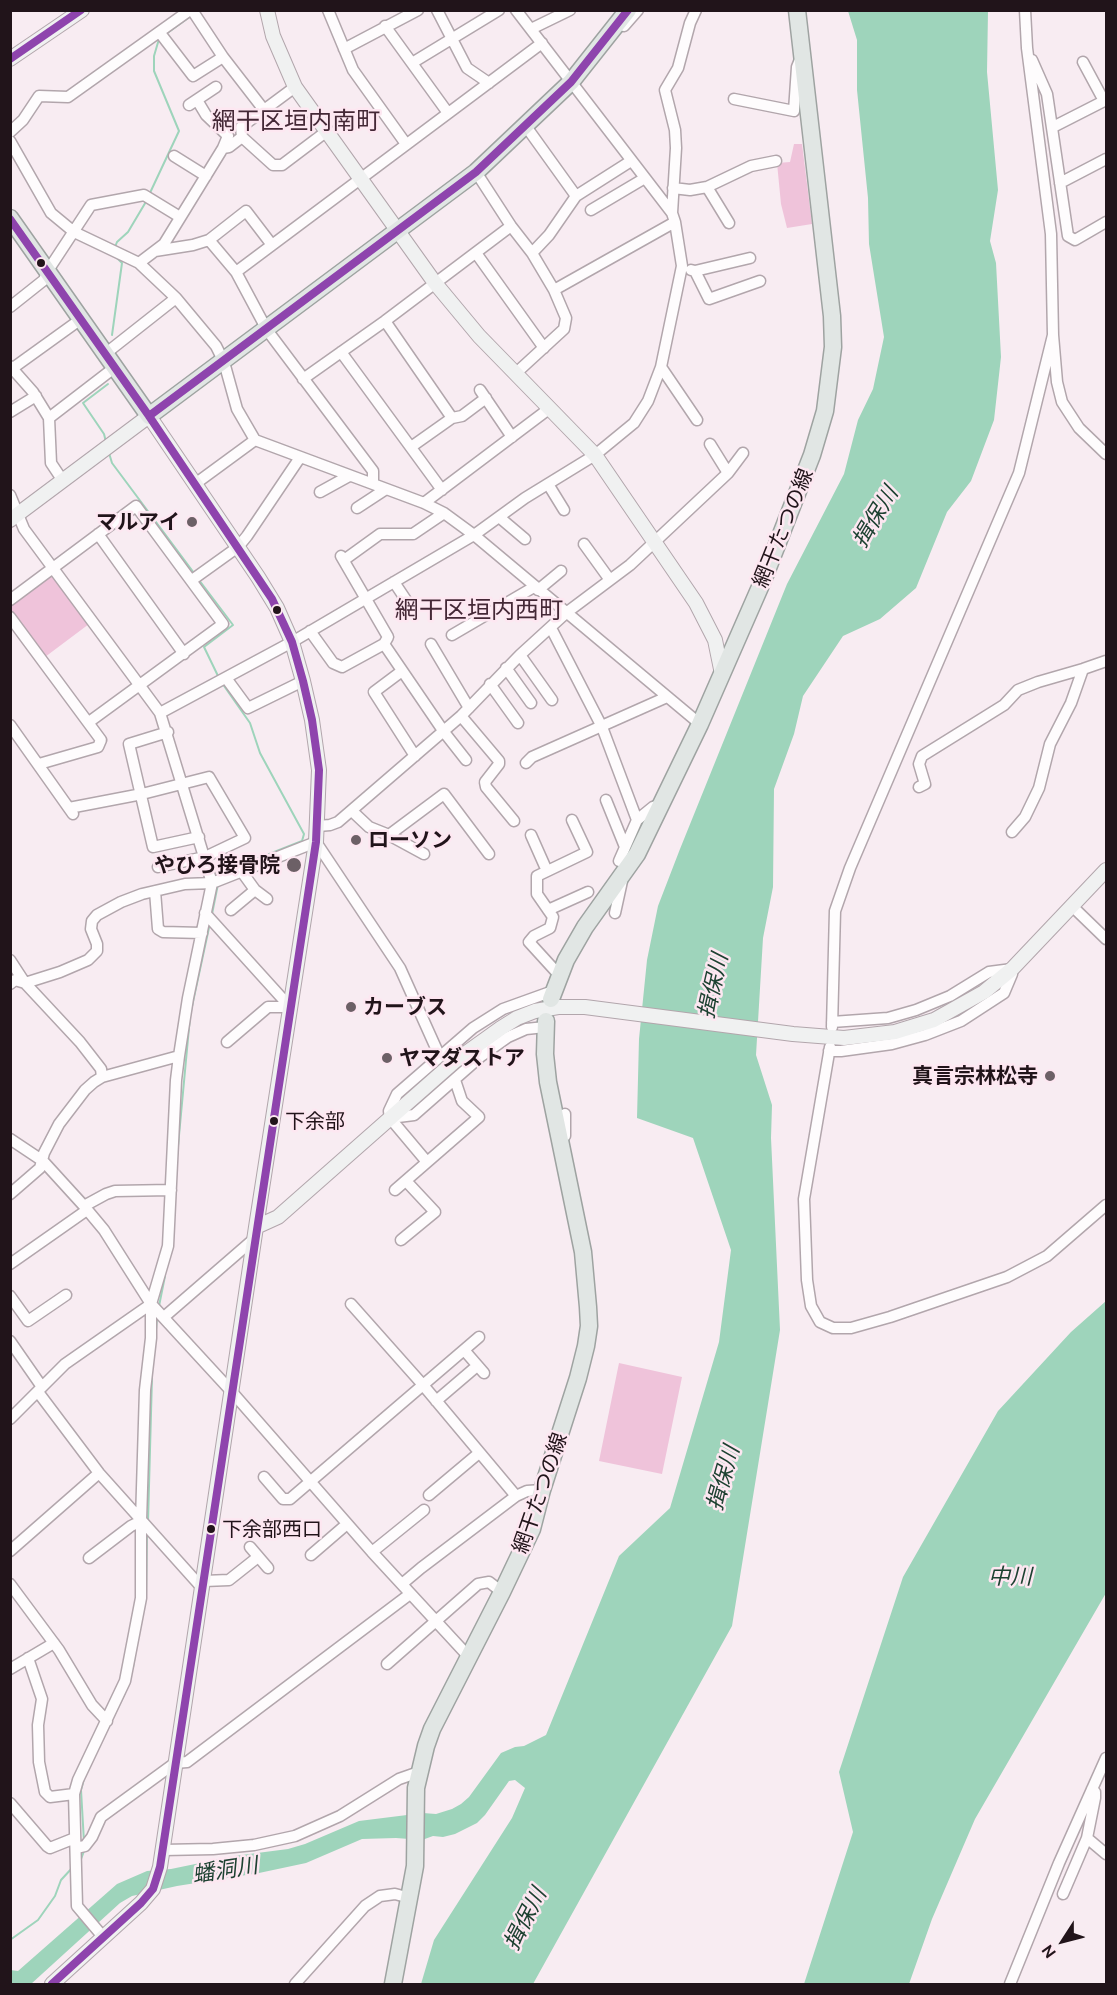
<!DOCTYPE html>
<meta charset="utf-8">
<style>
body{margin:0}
#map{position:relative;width:1117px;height:1995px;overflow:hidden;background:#f8ecf2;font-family:Ubuntu,sans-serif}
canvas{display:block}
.frame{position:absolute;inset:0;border:12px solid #21141a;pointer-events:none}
.north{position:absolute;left:1033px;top:1911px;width:60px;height:60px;-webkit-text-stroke:4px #fde7f1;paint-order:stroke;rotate:234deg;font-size:16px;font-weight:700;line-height:24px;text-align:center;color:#21141a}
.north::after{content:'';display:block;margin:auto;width:21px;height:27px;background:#21141a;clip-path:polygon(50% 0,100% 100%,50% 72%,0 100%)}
</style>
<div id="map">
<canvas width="1117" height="1995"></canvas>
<div class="frame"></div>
<div class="north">N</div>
</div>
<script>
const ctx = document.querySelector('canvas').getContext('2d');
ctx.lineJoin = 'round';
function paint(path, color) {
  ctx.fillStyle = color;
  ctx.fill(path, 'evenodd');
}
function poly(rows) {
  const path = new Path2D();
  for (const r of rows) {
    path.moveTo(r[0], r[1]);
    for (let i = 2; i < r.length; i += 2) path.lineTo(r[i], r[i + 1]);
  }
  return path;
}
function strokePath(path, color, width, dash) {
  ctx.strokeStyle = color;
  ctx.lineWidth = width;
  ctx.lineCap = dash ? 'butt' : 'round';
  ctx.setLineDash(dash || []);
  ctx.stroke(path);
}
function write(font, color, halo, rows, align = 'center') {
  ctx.font = font + ' Ubuntu,"Noto Sans JP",sans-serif';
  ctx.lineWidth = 5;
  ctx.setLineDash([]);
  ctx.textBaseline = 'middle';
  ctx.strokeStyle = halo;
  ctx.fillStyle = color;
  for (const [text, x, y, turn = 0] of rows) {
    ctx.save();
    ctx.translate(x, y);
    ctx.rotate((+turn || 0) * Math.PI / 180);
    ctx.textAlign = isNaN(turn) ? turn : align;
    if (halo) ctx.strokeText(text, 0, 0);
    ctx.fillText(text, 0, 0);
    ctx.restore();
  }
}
paint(poly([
 [794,144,802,144,812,224,787,228,781,204,777,163,790,162],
 [50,576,56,577,89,624,45,657,11,610,12,605],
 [619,1363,682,1377,662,1474,599,1461]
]), '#efc3da');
paint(poly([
 [848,11,988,11,987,72,998,190,990,241,996,263,1001,357,994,420,971,481,947,512,916,588,880,619,843,636,803,696,794,734,774,789,773,887,763,938,756,1055,772,1105,771,1138,780,1330,732,1626,533,1984,421,1984,434,1940,512,1818,525,1788,515,1780,509,1781,485,1815,477,1823,455,1834,443,1837,433,1836,422,1840,396,1838,362,1839,306,1863,259,1873,177,1886,132,1896,120,1903,31,1984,11,1984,10,1970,18,1971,117,1884,147,1871,171,1869,234,1856,288,1849,305,1844,359,1821,423,1813,436,1814,452,1809,461,1804,469,1797,501,1753,515,1747,524,1746,546,1735,619,1556,670,1508,719,1342,731,1250,693,1138,637,1118,639,1039,647,960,658,906,680,849,787,584,844,474,858,420,873,389,884,337,869,244,868,198,857,90,857,40],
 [1106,1301,1106,1593,975,1819,932,1919,909,1984,804,1984,853,1832,839,1772,903,1577,998,1411,1071,1332]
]), '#9ed4bb');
strokePath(poly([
 [166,34,191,16],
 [149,195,179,131,154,71,154,56,159,39],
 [115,247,117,242,128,232,147,200],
 [112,335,122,263,116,257],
 [106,442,104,434,83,403,108,384],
 [109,453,112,463,194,573],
 [199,580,233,625,204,647,219,678],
 [221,876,221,873,302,841,304,834,260,753,250,723,222,683],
 [212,914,218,884],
 [191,1011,210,923],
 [177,1157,190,1017],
 [159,1306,165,1276],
 [156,1330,157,1318],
 [148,1522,152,1377],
 [146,1596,147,1533],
 [133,1667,135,1655],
 [104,1736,125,1693],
 [84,1842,81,1790,84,1779],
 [80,1862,84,1851],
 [10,1940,38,1920,55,1896,61,1880,73,1867]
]), '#9ed4bb', 2);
const street = poly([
 [192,10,223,57,264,110],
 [328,10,353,70,406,144],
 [437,10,467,68,489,83],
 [1025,10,1027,48,1051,234,1053,335,1057,382,1062,402,1079,428,1106,454],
 [385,26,448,113],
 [624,26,638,10],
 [531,29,570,10],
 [160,33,193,76,223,57],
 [344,49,418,10],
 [1032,60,1047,94,1068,236,1075,240,1106,222],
 [1083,62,1104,101],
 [412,63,499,10],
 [295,87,241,127,242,137,273,165,282,165,327,131],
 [734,99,794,111,797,67,799,62],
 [197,100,206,115,228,136,223,148],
 [189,105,216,87],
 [525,125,576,196],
 [1053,127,1106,100],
 [10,132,23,120,39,96,68,97,190,10],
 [10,141,51,213,74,232,139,263,176,298,216,346,224,362,237,409,255,440,424,503,444,513,474,535,700,724],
 [174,156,206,176],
 [476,172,511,226,532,253,554,290,566,318,564,329,515,374],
 [1060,183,1106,159],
 [707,187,729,223],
 [673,188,690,190,707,187,751,166,776,161],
 [591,210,645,178],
 [672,213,676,148,675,130,665,90,678,68,690,23,696,10],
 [155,251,193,245,209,240],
 [476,253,544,348],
 [532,253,549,235,576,196,631,161],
 [139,263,164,244,223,148,229,147,242,137],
 [691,270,695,271,750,258],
 [695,271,709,299,760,281],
 [236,272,209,240,246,211,272,245],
 [554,290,675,222],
 [10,307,44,280,47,272,91,205,144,195,180,217],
 [385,321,452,418],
 [341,352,442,490],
 [105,354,176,298],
 [10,366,33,392,49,418,51,463,63,481],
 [661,367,697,420],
 [13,368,81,319],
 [303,379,385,321,511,226],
 [480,390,512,437],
 [10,412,36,396],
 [49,418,114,368],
 [710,444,728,473],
 [411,447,452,418,462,416,486,398],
 [195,484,255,440],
 [373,484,373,471,267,330,236,272,542,43],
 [548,484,564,510],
 [320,492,349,476],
 [10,495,24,529,160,713,212,883,188,998,179,1056,176,1080,168,1246,151,1304,151,1338,145,1390,141,1521,141,1598,125,1681,78,1780,74,1794,77,1906,104,1938],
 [424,503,550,408],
 [357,508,386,489],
 [499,517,525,539],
 [98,534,184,654],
 [584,544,610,580],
 [341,556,388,637,384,644,444,732,466,760],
 [344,560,380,534,413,534,444,513],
 [192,580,238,547,247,536,299,459],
 [394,582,406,600],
 [538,590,561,571],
 [10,600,136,506,223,624,89,722],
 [10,617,101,740,98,747,39,764],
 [551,628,602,727,637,820],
 [310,631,333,663,342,667,384,644],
 [452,635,534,587],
 [431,644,469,708],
 [520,655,552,700],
 [506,668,531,703],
 [402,671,374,692,415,756],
 [226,678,248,708,303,681],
 [490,684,518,723],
 [160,713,292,642,474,535,525,498,595,455,634,423,648,401,661,367,682,266,675,222,672,213,516,10],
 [461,716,499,761,499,764,485,782,486,787,514,821],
 [10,725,73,814],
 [168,732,129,744,153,847,199,837],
 [526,763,532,757,667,697],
 [919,787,925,784,919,764,922,756,1004,705,1018,690,1038,682,1083,669,1106,661],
 [606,800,625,847],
 [69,808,142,794,209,777,245,838,205,857,158,867],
 [352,811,369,827,389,835,424,854],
 [318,826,330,825,338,822,461,716,520,655,566,613,630,565,728,473,743,453],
 [1012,832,1025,817,1039,788,1050,744,1071,703,1083,669],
 [389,835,444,794,489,854],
 [531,835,547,871],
 [619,861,637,820,653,807,662,804],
 [242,872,255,890,267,899],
 [155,891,158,929,163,932,202,933],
 [1073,907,1106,939],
 [231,910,255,890],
 [548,910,588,892],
 [205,913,290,1007],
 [615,913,622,881],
 [10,960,25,983,80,1042,101,1069,102,1077],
 [560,976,529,942,534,936,550,928,553,917,537,894,537,876,587,852,572,820],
 [10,984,15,980,25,983,60,972,88,960,97,951,97,944,91,929,92,921,97,915,121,902,142,894,185,884,212,883,316,842,400,968,440,1057],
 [832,1027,835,911,850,868,1019,473,1053,335],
 [227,1042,268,1007,290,1007],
 [830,1047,804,1199,807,1280,811,1306,820,1322,833,1328,851,1328,890,1317,1007,1277,1047,1256,1106,1205],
 [829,1051,841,1051,892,1044,925,1035,961,1021,1004,993,1012,974,1012,969,989,972,950,996,916,1010,888,1018,832,1022],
 [565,1114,565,1136],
 [390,1118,414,1115,480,1057,508,1037,526,1029,545,1027],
 [10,1139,43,1161,84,1206,104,1230,151,1304,232,1392,372,1552,469,1657],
 [427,1162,390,1118,389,1111,397,1094,473,1028,503,1009,553,991],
 [395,1190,479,1117,462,1101,455,1080],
 [10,1194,40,1168,44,1153,59,1124,85,1090,94,1082,102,1077,179,1056],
 [84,1206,106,1194,115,1191,171,1190],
 [401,1240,435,1212,406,1181],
 [10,1264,87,1210],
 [10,1296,28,1321,66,1295],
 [351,1304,423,1385,516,1496],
 [164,1317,254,1239],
 [10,1341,42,1387],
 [464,1350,484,1373],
 [38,1392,99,1473,203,1589],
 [436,1401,477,1366],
 [10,1419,65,1364,151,1304],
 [264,1477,283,1499,290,1499,479,1337],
 [429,1495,479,1453],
 [250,1547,268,1568],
 [10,1551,99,1473],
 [372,1552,424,1510],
 [311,1555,347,1524],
 [89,1558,131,1526,141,1521],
 [204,1581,229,1580,258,1557],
 [10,1584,59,1650,92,1705,107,1721],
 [402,1584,421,1568,516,1496,527,1491,542,1490],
 [28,1658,42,1699,38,1725,39,1762,45,1792,50,1797,74,1794],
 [387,1664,478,1584,489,1582,502,1592],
 [10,1669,54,1643],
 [10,1803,47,1846,50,1848,75,1838],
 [1087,1838,1106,1854],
 [76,1848,85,1846,92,1837,101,1817,175,1763,187,1762,410,1594],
 [163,1850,213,1849,254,1845,295,1836,340,1816,399,1779,419,1772],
 [1063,1894,1087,1838,1095,1798,1095,1792,1092,1789],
 [295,1984,365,1906,380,1896,395,1894,410,1898],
 [1010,1984,1059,1863,1106,1758]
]);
const secondary = poly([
 [267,10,273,36,295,87,435,283,479,336,595,455,696,603,715,640,722,674],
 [10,59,82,10],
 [10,520,149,416,258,577,277,608,292,642,303,681,312,720,319,770,316,842,256,1227,160,1867,153,1889,141,1903,52,1984],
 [256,1227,278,1217,455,1061,501,1028,517,1018,535,1011,558,1007,585,1007,793,1034,844,1038,895,1032,934,1020,984,992,1012,969,1106,870]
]);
const primary = poly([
 [10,218,149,416,476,172,571,82,628,10],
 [551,999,566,960,585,927,637,854,700,724,764,578,812,455,825,411,833,347,832,316,797,10],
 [393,1984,415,1866,416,1788,426,1746,432,1729,502,1592,532,1529,542,1490,578,1378,586,1346,589,1326,588,1307,583,1252,548,1082,545,1054,546,1021]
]);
strokePath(street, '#b2a6ac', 13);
strokePath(secondary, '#b2a6ac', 16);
strokePath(primary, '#9ea3a1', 19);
strokePath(street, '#fefcfd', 10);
strokePath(secondary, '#f0f1f1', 14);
strokePath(primary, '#e1e6e4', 16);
strokePath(poly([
 [10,59,81,10],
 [10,219,149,416,272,599,292,642,303,681,312,720,319,770,316,842,160,1867,153,1889,141,1903,52,1984],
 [149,416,476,172,571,82,628,10]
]), '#8e44ad', 8);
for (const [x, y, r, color] of [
 [41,263,5,"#21141a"],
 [192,522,6,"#6c6066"],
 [277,610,5,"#21141a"],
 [356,840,6,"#6c6066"],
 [294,865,8,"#6c6066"],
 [351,1007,6,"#6c6066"],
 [387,1058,6,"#6c6066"],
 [1050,1076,6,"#6c6066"],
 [274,1121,5,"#21141a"],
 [211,1529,5,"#21141a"]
]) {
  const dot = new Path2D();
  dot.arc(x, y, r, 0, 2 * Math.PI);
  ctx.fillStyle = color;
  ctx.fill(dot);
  strokePath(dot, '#fde7f1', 2);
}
write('20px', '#21141a', '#fde7f1', [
 ["下余部",285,1121],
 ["下余部西口",222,1529]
], 'left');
write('bold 21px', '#21141a', '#fde7f1', [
 ["マルアイ",180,522],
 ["ローソン",368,840,"left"],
 ["やひろ接骨院",280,865],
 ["カーブス",363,1007,"left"],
 ["ヤマダストア",399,1058,"left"],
 ["真言宗林松寺",1038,1076]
], 'right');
write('21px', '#21141a', '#fde7f1', [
 ["網干たつの線",783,528,-68],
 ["網干たつの線",540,1493,-71]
]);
write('italic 22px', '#1d4131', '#fde7f1', [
 ["揖保川",875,517,-59],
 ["揖保川",713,986,-77],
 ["揖保川",723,1478,-74],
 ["中川",1010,1577],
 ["蟠洞川",225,1870,-9],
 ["揖保川",525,1919,-63]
]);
write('24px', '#442836', '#fde7f1', [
 ["網干区垣内南町",296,121],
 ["網干区垣内西町",479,610]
]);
</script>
